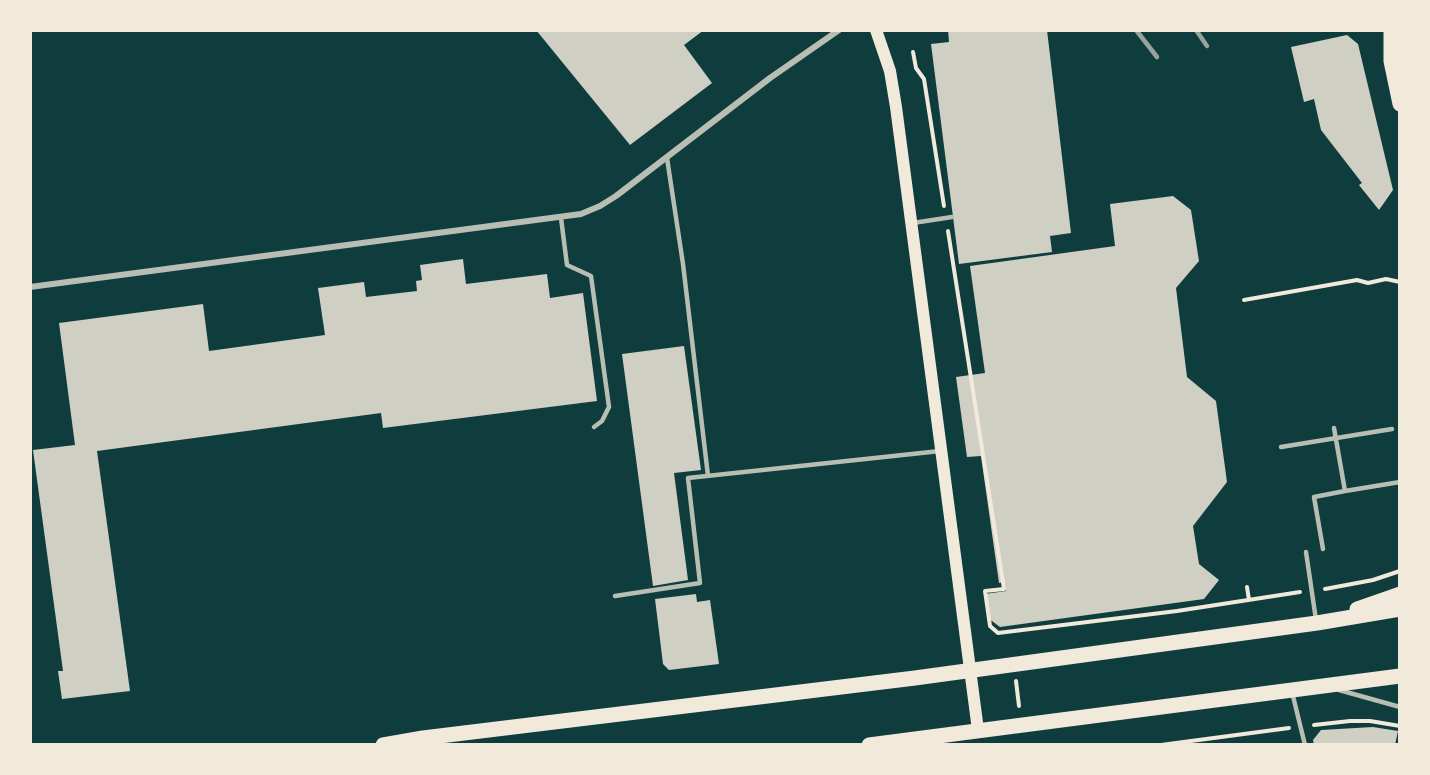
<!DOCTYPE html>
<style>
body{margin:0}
#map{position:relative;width:1430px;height:775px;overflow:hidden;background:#0f3d3e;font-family:Georgia,serif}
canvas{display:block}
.frame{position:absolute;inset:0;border:32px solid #f1e9da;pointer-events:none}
</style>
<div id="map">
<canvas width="1430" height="775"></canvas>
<div class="frame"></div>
</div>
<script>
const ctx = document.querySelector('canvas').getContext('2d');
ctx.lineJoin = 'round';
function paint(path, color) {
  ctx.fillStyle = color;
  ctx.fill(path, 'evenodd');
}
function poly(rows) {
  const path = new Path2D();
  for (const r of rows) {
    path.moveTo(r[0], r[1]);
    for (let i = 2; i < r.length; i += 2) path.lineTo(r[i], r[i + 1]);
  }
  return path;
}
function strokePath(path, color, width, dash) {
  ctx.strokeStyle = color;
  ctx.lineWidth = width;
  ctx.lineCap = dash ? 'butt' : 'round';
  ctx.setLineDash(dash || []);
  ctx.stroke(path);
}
paint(poly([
 [536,30,704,30,684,45,712,83,630,145],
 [948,30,1047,30,1071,233,1050,236,1052,252,959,264,931,44,949,42],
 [1347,35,1358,44,1393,190,1379,210,1359,185,1362,183,1321,130,1314,99,1304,102,1291,47],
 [1173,196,1191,210,1199,261,1176,288,1187,377,1216,401,1227,482,1193,526,1199,564,1219,580,1204,599,1000,627,988,618,985,594,1006,591,1004,582,999,583,981,456,967,457,956,377,985,373,970,266,1115,246,1110,204],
 [463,259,466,284,547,274,550,298,583,293,597,401,383,428,381,413,97,451,130,691,62,699,58,671,63,671,33,450,75,445,59,323,203,304,209,351,325,335,318,288,364,282,366,297,417,291,416,281,422,280,420,265],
 [684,346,701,470,674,473,688,580,653,586,622,354],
 [696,594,697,602,710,600,719,664,669,670,663,664,655,599],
 [1373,727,1398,731,1395,745,1314,745,1313,740,1321,730]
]), '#cfcfc3');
strokePath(poly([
 [913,52,916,68,924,79,944,206],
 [948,231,1004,589,985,591,990,626,998,633,1006,632,1177,611,1300,592],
 [1244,300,1357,280,1368,283,1386,279,1400,282],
 [1247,587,1249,600],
 [1325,589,1373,580,1400,571],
 [1016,681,1019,706],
 [1314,725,1350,721,1370,721,1400,726],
 [1161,745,1289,728]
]), '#f1e9da', 4);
strokePath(poly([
 [667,158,683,264,708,476],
 [561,218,567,265,591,276,609,407,602,421,594,427],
 [913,223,952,217],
 [1334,428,1345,491,1400,482],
 [1281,447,1392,429],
 [1323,549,1314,497,1345,491],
 [1306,552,1316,620],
 [615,596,700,583,688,478,940,451],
 [1339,690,1400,707],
 [1292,692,1305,745]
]), '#b8beb3', 4.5);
strokePath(poly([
 [30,287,581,214,600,206,616,196,770,78,839,30]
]), '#b8beb3', 6);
strokePath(poly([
 [876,30,890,71,896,107,978,730]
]), '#f1e9da', 12);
strokePath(poly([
 [1391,30,1391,61,1400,104],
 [1357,609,1400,594],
 [383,745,423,738,915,678,1317,623,1400,609],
 [869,745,1400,676]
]), '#f1e9da', 15);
strokePath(poly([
 [1136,30,1157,57],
 [1196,30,1207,46]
]), '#97a49c', 4.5);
</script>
